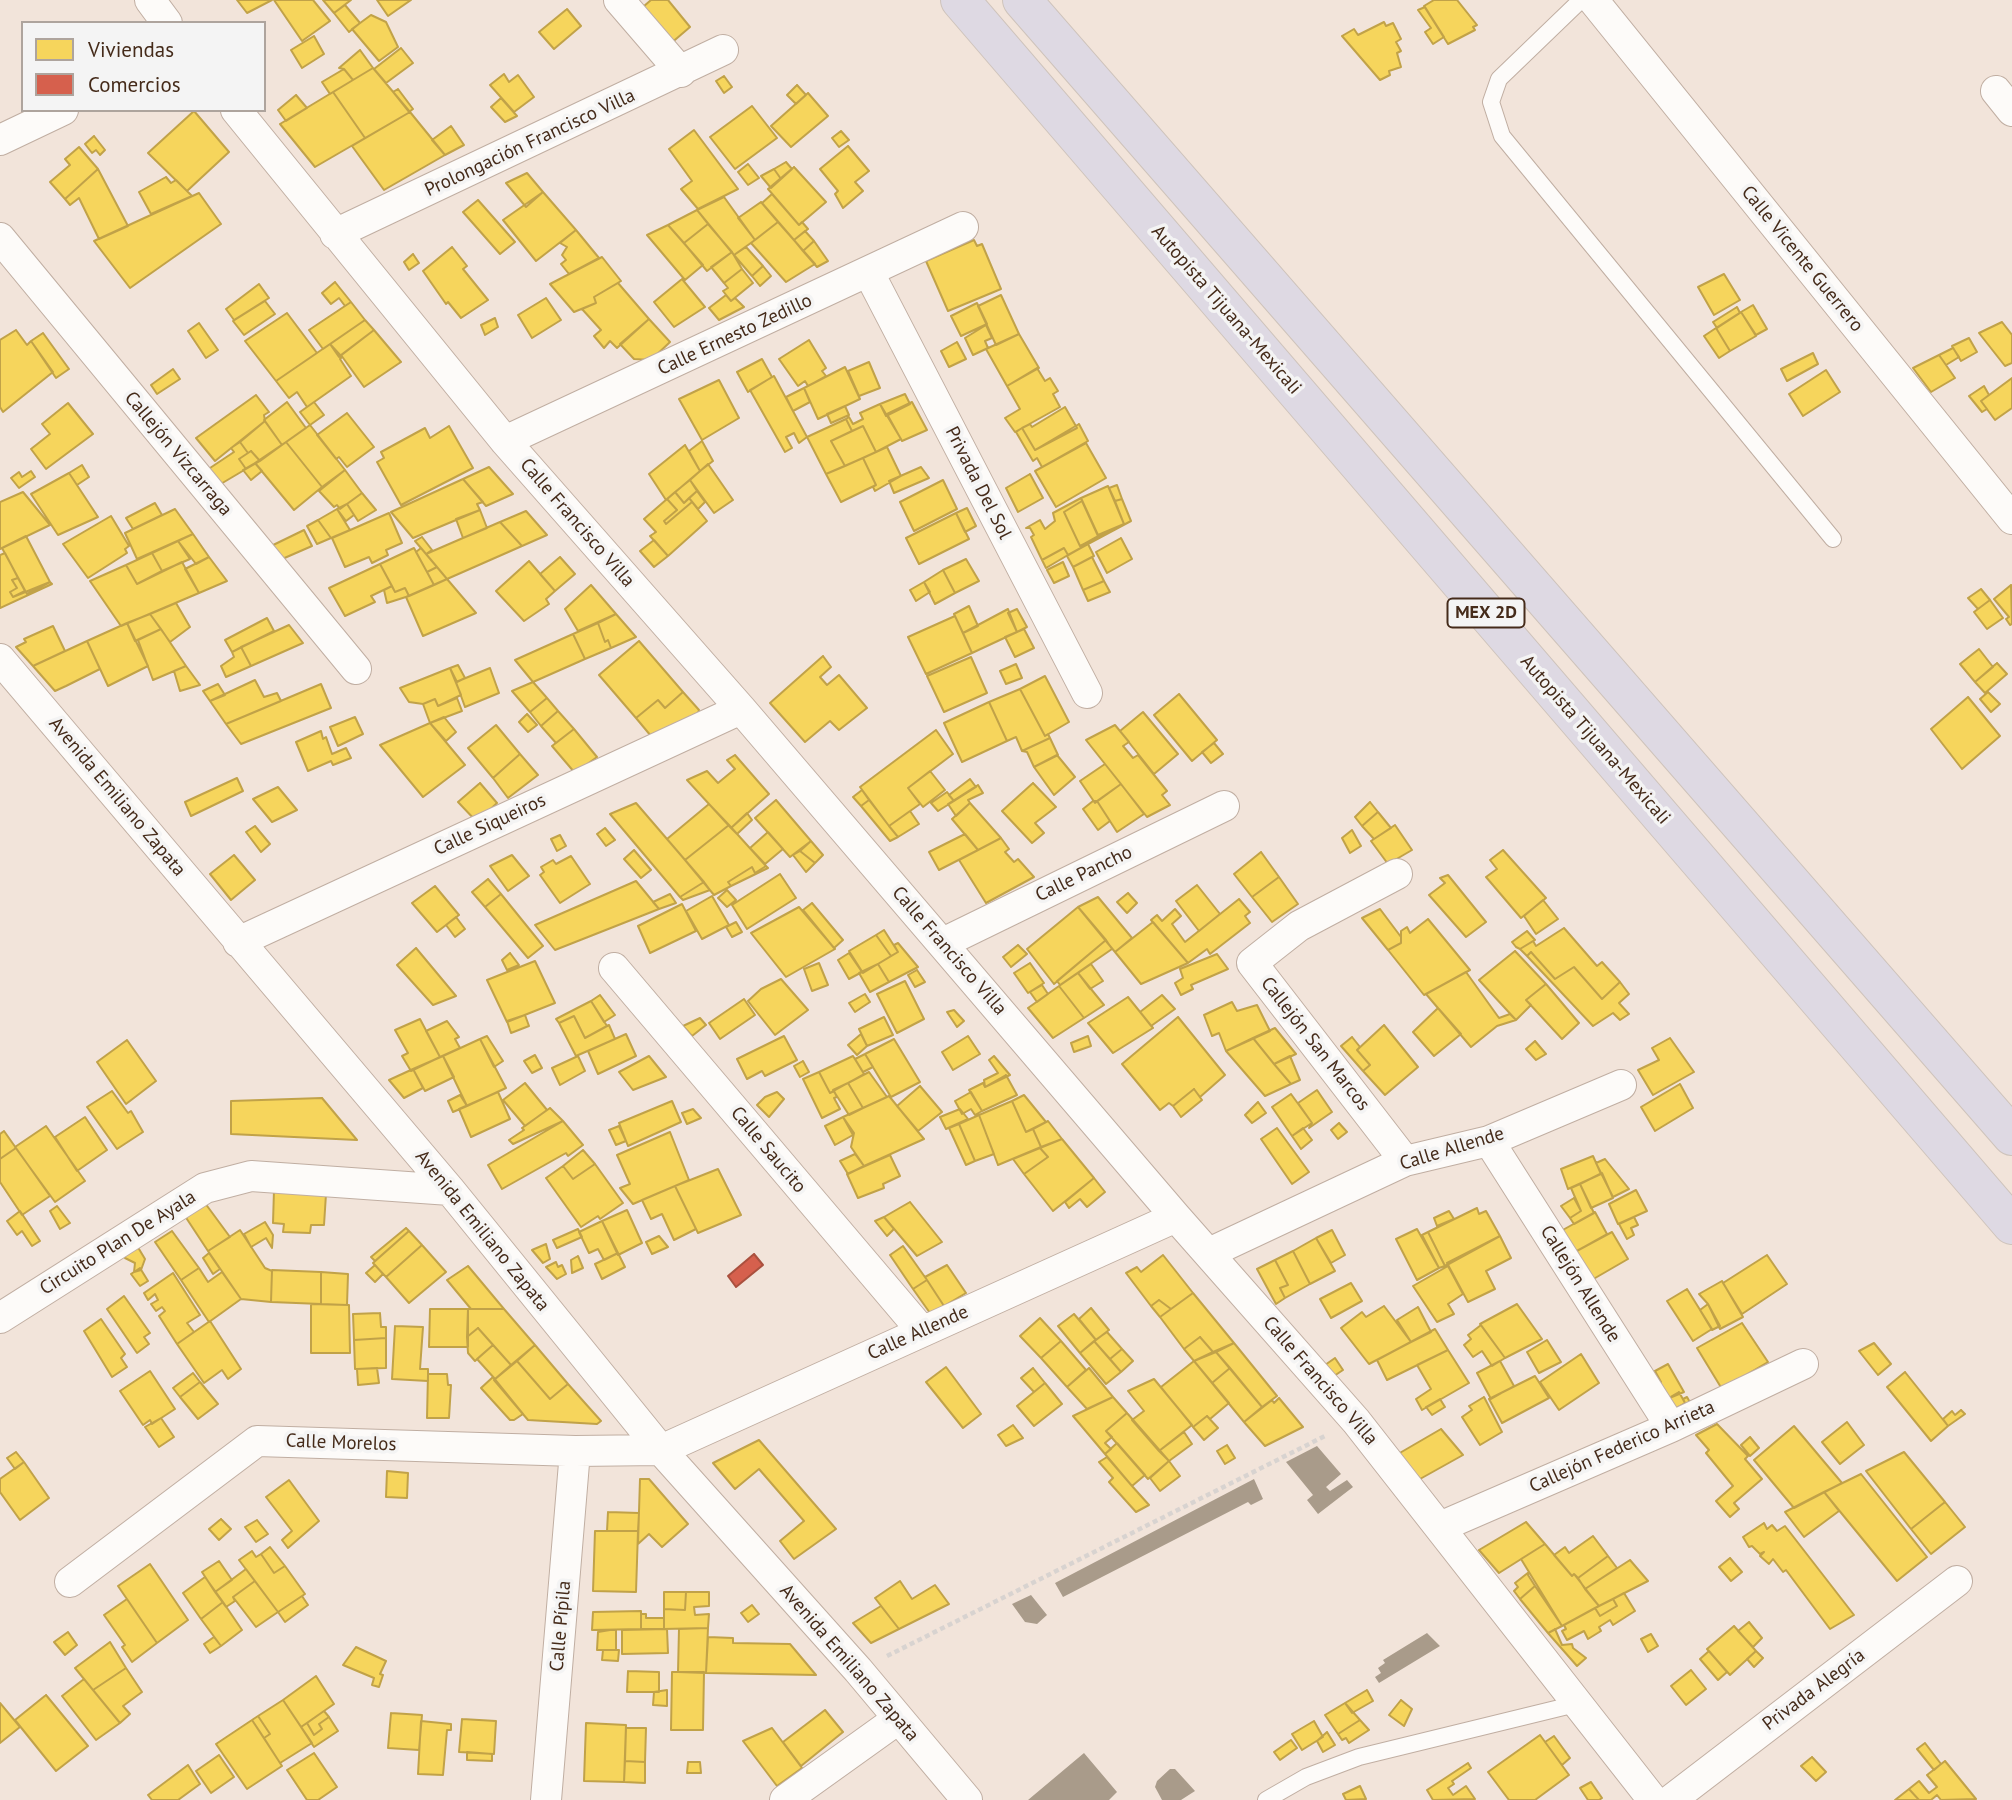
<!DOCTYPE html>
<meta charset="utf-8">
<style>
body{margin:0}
#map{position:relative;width:2012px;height:1800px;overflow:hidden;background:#f2e4da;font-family:"PT Sans",sans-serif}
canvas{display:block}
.legend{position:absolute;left:21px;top:21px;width:245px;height:91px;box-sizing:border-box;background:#f4f4f4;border:2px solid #aea49d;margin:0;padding:9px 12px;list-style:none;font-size:21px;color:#452b1a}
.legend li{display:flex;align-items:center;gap:14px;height:35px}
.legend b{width:35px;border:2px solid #aea49d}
</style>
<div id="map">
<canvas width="2012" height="1800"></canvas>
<ul class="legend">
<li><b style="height:19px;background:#f6d55c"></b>Viviendas</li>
<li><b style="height:19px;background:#d6604d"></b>Comercios</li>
</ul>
</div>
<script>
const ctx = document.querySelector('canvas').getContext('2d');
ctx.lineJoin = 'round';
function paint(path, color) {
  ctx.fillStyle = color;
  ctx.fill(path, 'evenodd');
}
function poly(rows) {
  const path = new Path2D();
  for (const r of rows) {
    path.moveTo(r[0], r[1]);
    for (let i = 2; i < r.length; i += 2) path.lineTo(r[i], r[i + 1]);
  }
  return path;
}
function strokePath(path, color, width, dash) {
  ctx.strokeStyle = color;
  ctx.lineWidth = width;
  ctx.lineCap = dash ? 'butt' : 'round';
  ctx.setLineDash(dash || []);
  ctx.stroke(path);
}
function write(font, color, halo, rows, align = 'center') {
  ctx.font = font + ' "PT Sans",sans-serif';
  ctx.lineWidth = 7;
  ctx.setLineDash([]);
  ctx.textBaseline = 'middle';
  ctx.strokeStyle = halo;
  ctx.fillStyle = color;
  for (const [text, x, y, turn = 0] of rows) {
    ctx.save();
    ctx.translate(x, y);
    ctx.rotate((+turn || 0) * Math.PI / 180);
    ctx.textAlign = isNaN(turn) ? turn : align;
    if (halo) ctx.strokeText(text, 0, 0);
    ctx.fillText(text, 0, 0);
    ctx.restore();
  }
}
const homes = poly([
 [237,0,272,0,247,13,237,0],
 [274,0,313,0,330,21,302,41,274,0],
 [323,0,351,0,334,13,323,0],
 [377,0,411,0,388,16,377,0],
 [651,0,668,0,690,27,669,45,636,13,651,0],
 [1434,0,1457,0,1477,25,1473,27,1475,30,1448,44,1424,6,1434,0],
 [345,5,360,23,349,32,334,13,345,5],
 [1425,7,1444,37,1433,44,1425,32,1431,28,1418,10,1425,7],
 [567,9,581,26,554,49,539,32,567,9],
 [371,15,386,22,398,47,379,61,352,29,371,15],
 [1384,22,1386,26,1393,23,1401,39,1396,42,1401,51,1397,53,1401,67,1389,71,1390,75,1380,80,1342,36,1354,29,1358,35,1384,22],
 [314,36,324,54,302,68,291,50,314,36],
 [401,48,413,63,386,83,374,69,401,48],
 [360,50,373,68,353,80,344,69,339,68,360,50],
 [373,68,410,112,365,138,333,92,373,68],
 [344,69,353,80,330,94,322,82,344,69],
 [504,74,509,82,518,75,534,97,514,112,490,85,504,74],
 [724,76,732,87,724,93,716,81,724,76],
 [797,85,806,95,796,104,787,95,797,85],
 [398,89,413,109,409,112,393,92,398,89],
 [333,92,365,138,315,167,280,124,333,92],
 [808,93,828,116,791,147,771,126,808,93],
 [296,95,307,108,286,121,278,110,296,95],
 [501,98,517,116,505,122,491,107,501,98],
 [752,106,777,138,735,169,710,137,752,106],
 [194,111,229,152,187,191,148,153,194,111],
 [410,112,445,155,384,190,352,146,410,112],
 [451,126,464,145,445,155,432,140,451,126],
 [694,130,738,189,698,209,681,189,692,181,669,149,694,130],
 [841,131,849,140,839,147,832,138,841,131],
 [94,136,105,150,100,155,96,150,92,153,85,144,94,136],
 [848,146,869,171,855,182,863,191,843,208,835,194,838,191,820,169,848,146],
 [79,147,98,169,65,199,50,182,70,165,65,159,79,147],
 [786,162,792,169,781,179,774,169,786,162],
 [748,164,759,178,748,185,738,172,748,164],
 [794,167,826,202,799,225,768,189,794,167],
 [98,169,128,226,99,239,79,198,70,205,65,199,98,169],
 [774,169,781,179,771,188,761,176,774,169],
 [527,173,543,192,526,207,506,183,527,173],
 [166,177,171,183,176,180,192,196,151,214,139,192,166,177],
 [543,192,576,230,536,261,503,220,543,192],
 [199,193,221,224,130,288,94,241,199,193],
 [772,194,799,225,802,222,808,229,794,240,762,203,772,194],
 [724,197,755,240,734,255,697,210,724,197],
 [478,200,515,242,500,254,463,212,478,200],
 [761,202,778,222,755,240,738,218,761,202],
 [697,210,708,224,684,243,668,225,697,210],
 [778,222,815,264,786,282,751,243,778,222],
 [708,224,732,252,707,271,684,243,708,224],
 [668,225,703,265,685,280,647,235,668,225],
 [576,230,599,258,569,274,561,264,566,260,562,255,567,247,560,243,576,230],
 [805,231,814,241,803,251,794,240,805,231],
 [974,240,977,246,982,244,1001,289,948,311,926,261,974,240],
 [814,241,828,261,817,267,803,251,814,241],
 [452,247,467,266,463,269,488,300,461,318,448,302,446,304,423,271,452,247],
 [746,247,763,266,752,276,734,255,746,247],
 [732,252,742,269,724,283,711,267,732,252],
 [413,254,419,263,409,270,404,262,413,254],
 [602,257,621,281,594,297,596,303,574,312,550,284,602,257],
 [763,266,771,276,760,286,752,276,763,266],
 [742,269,753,283,731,301,723,291,728,288,724,283,742,269],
 [1724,274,1740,300,1714,315,1698,287,1724,274],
 [682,279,705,307,674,327,654,302,682,279],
 [335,282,351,302,345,306,339,298,331,304,322,293,335,282],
 [618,283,649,319,617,348,610,341,604,348,594,336,601,330,582,309,596,303,594,297,618,283],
 [259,284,269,298,234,320,226,309,259,284],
 [726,295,731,301,735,298,744,307,719,320,709,308,726,295],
 [1001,295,1019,334,996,345,978,306,1001,295],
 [546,298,561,320,532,338,518,315,546,298],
 [265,301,275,314,244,335,233,321,265,301],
 [351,302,365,320,323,349,309,330,351,302],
 [977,303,987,324,961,336,951,316,977,303],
 [1753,305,1767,329,1756,335,1741,312,1753,305],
 [1737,307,1740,313,1717,328,1713,322,1737,307],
 [1741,312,1756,336,1730,351,1716,328,1741,312],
 [287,313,317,353,276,381,245,341,287,313],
 [495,318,498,327,485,335,481,325,495,318],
 [649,319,670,342,651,360,634,359,620,344,649,319],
 [365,320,374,330,339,357,330,344,365,320],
 [2002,322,2012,335,2012,363,2005,366,1979,333,2002,322],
 [199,323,218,350,206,358,188,331,199,323],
 [986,325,992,338,985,341,988,348,973,355,965,338,986,325],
 [1716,328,1730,351,1719,358,1704,336,1716,328],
 [16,330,27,345,31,341,53,372,3,412,0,407,0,340,16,330],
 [374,330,401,362,364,387,341,355,374,330],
 [43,333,69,369,56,378,31,341,43,333],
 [1019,334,1039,368,1007,386,986,349,1019,334],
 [1969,338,1977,352,1961,361,1952,346,1969,338],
 [809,340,826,368,822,371,826,376,808,386,805,381,798,386,779,359,809,340],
 [957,342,966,359,949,367,941,351,957,342],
 [330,344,342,357,340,359,351,376,307,407,297,392,289,398,276,381,330,344],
 [1953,348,1959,357,1946,365,1939,355,1953,348],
 [1813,353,1818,364,1787,381,1781,369,1813,353],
 [1939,355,1955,378,1931,392,1913,368,1939,355],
 [762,359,772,377,748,392,737,372,762,359],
 [869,362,880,388,859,396,848,371,869,362],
 [845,367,860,399,818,419,804,388,845,367],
 [1037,368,1045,381,1050,378,1058,391,1053,394,1060,407,1015,432,1005,418,1020,409,1007,386,1037,368],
 [173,369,180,379,157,394,151,385,173,369],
 [1826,370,1840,392,1803,416,1789,394,1826,370],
 [774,376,807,437,799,443,794,433,786,437,792,448,785,452,750,390,774,376],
 [2012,378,2012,408,1995,420,1981,401,2012,378],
 [719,380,739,418,702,440,679,399,719,380],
 [1984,386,1989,395,1981,401,1987,409,1982,412,1969,396,1984,386],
 [804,388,810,402,793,411,786,397,804,388],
 [905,394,910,404,886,416,880,404,905,394],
 [256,395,269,412,264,415,265,421,215,461,196,438,256,395],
 [287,402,306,428,282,445,264,420,287,402],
 [314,402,324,415,310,425,300,412,314,402],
 [912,402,927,430,902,441,887,414,912,402],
 [68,403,93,434,46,469,31,449,50,434,42,424,68,403],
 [880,404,901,439,876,452,863,426,852,431,846,419,849,417,853,424,863,419,860,413,880,404],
 [845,406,849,415,831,423,827,414,845,406],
 [1065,407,1077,428,1035,450,1022,428,1030,424,1032,427,1065,407],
 [347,413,374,447,347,467,339,457,336,459,317,435,347,413],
 [846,419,852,431,831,441,845,466,826,474,807,437,846,419],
 [265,421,282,445,260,461,251,451,248,453,240,442,265,421],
 [1079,424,1088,441,1042,467,1037,458,1033,461,1016,432,1022,428,1035,450,1079,424],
 [310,425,345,470,322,487,286,442,310,425],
 [449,426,473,468,401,505,377,462,384,458,381,452,425,428,430,438,449,426],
 [863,426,876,452,845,466,831,441,863,426],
 [702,441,713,461,700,471,689,451,702,441],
 [240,442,248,453,239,459,246,469,219,485,207,470,234,452,231,448,240,442],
 [286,442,322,487,294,510,255,463,286,442],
 [1086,443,1106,478,1056,507,1035,471,1086,443],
 [685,445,700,471,666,500,649,474,685,445],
 [887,447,901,476,875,491,873,487,876,485,863,458,887,447],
 [251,451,260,461,246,469,239,459,251,451],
 [863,458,876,485,841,502,826,474,863,458],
 [255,463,262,471,251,480,243,470,255,463],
 [708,464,733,500,714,513,690,480,708,464],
 [82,465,89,477,77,485,69,473,82,465],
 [489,467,513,494,486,506,463,479,489,467],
 [921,467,929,478,894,493,889,481,921,467],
 [345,470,362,493,340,509,337,505,334,507,319,491,345,470],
 [31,471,35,477,19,488,11,478,19,472,22,477,31,471],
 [69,473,98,517,58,535,31,494,69,473],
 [1030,474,1043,498,1018,512,1006,488,1030,474],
 [463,479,483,502,477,504,480,510,413,538,391,512,463,479],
 [690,480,697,491,684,503,675,492,690,480],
 [943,480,957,509,914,531,900,502,943,480],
 [1117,485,1122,499,1115,501,1109,488,1117,485],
 [1108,486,1124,524,1098,535,1081,498,1108,486],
 [697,491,705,502,698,509,689,498,697,491],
 [23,492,50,525,0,549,0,502,23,492],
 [675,492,684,503,689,498,692,502,666,524,664,521,677,510,667,499,675,492],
 [362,493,376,510,358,521,347,504,362,493],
 [1081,498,1082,501,1064,512,1080,546,1124,524,1115,501,1122,499,1131,521,1088,544,1068,555,1064,548,1042,560,1031,537,1034,535,1030,528,1026,528,1040,520,1045,529,1055,521,1053,513,1081,498],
 [667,499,677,510,664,521,666,524,692,502,707,521,668,556,650,536,656,532,644,519,667,499],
 [1082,501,1098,536,1080,546,1064,512,1082,501],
 [155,503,162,515,133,529,126,518,155,503],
 [347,504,354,515,346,521,337,509,347,504],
 [967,508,976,526,965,532,956,513,967,508],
 [175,509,193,534,137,559,125,533,175,509],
 [337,509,350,530,331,538,318,520,337,509],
 [480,510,487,528,463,538,456,519,480,510],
 [526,511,547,535,522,546,500,522,526,511],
 [389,513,402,543,386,550,388,555,372,563,369,557,345,567,332,538,389,513],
 [956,513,969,539,919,564,906,538,956,513],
 [111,516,129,546,125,549,127,553,88,578,63,544,111,516],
 [318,520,331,538,317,544,307,526,318,520],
 [500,522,522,546,447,579,426,554,500,522],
 [304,530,312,546,273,563,267,548,304,530],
 [193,534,209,557,196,564,178,541,193,534],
 [26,536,50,582,27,594,2,548,26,536],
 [422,537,432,550,426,554,415,541,422,537],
 [1121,538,1132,559,1107,573,1096,552,1121,538],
 [654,540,668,556,654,567,640,551,654,540],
 [178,541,190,559,162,571,152,553,178,541],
 [1088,544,1094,556,1073,567,1067,556,1088,544],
 [414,548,434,585,409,596,405,588,395,592,380,564,414,548],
 [421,548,437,567,427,572,416,552,421,548],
 [1064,548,1068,555,1046,568,1042,560,1064,548],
 [5,553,18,578,12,580,17,588,10,592,13,597,50,582,52,584,0,608,0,555,5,553],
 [152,553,162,571,137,584,126,565,152,553],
 [209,557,227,581,199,593,185,569,209,557],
 [560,557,575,574,555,591,540,574,560,557],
 [1092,557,1104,581,1083,590,1073,567,1092,557],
 [966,559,979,581,955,593,943,570,966,559],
 [529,561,555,591,546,599,549,604,524,621,496,591,529,561],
 [182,562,199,593,121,626,90,581,126,565,137,584,182,562],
 [1063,562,1069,576,1054,583,1047,570,1063,562],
 [380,564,392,586,371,596,375,602,345,616,329,588,380,564],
 [437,567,447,579,434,585,427,572,437,567],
 [943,570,955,593,935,604,924,582,943,570],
 [18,578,25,591,13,597,10,592,17,588,12,580,18,578],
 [447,579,476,613,423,636,406,597,447,579],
 [1104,581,1110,592,1088,601,1083,590,1104,581],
 [924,582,930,592,916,601,910,590,924,582],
 [591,585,616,614,578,631,565,609,591,585],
 [2011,585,2012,624,2010,625,2006,619,2009,617,1994,599,2011,585],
 [392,586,395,592,405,588,409,596,387,603,384,590,392,586],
 [1981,589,1990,600,1978,609,1968,598,1981,589],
 [1990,600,2003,618,1987,629,1974,612,1990,600],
 [176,603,190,627,170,642,150,614,176,603],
 [969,606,978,626,963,633,954,614,969,606],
 [1008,609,1017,632,972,653,963,633,1008,609],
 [1017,609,1027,627,1017,632,1008,613,1017,609],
 [150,614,161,629,135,641,127,623,150,614],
 [616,614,636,637,611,648,608,640,605,642,598,623,616,614],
 [955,616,972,653,926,674,908,637,955,616],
 [267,618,274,631,232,652,225,640,267,618],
 [127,623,148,666,108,686,87,641,127,623],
 [598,623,605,642,608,640,611,648,585,659,573,634,598,623],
 [289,625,303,643,251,666,241,647,289,625],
 [53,626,65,651,33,666,16,647,26,642,24,639,53,626],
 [161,629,186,666,153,680,138,640,161,629],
 [1024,629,1034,648,1015,657,1005,637,1024,629],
 [573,634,585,659,533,682,515,660,573,634],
 [87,641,100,669,66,686,55,691,33,666,87,641],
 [639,641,683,692,665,708,658,700,636,718,599,675,639,641],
 [241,647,251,666,226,677,221,666,234,657,232,652,241,647],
 [1979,649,1993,667,1975,682,1960,664,1979,649],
 [823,656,831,667,820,677,827,685,839,675,867,708,839,730,830,721,805,742,770,703,823,656],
 [971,657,987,693,944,712,927,676,971,657],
 [1997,663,2007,674,1985,693,1975,682,1997,663],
 [1016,664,1022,678,1006,684,1000,671,1016,664],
 [458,665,465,678,457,682,450,668,458,665],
 [186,666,200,685,180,691,174,671,186,666],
 [450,668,461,695,438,706,435,699,423,704,409,702,400,688,450,668],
 [490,668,499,693,465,707,456,682,490,668],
 [1045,676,1069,722,1045,736,1020,689,1045,676],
 [255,680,264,697,277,693,281,701,226,724,210,701,255,680],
 [533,682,547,698,530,712,512,691,533,682],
 [218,684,225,695,210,701,203,691,218,684],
 [321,684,331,708,241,744,226,724,321,684],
 [1020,689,1045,736,1048,734,1050,738,1022,751,1016,737,1007,741,989,702,1020,689],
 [683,692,699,710,695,720,656,742,636,718,658,700,665,708,683,692],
 [1988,692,2000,704,1991,712,1980,699,1988,692],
 [1179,694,1217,740,1192,761,1154,715,1179,694],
 [1968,697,2000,736,1962,769,1931,729,1968,697],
 [457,698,462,711,430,723,423,704,435,699,438,706,457,698],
 [547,698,558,711,541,726,530,712,547,698],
 [989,702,1007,741,962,762,944,723,989,702],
 [558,711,574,729,556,743,541,726,558,711],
 [1143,712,1178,754,1154,774,1120,731,1143,712],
 [527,714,537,725,528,732,519,722,527,714],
 [355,717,363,734,338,746,330,727,355,717],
 [444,717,456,732,446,741,430,723,444,717],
 [430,723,465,765,423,797,380,745,430,723],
 [496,725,520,754,493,778,468,748,496,725],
 [1115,725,1129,742,1123,746,1133,758,1138,755,1167,791,1162,795,1170,805,1147,817,1086,740,1115,725],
 [574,729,597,757,575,773,552,746,574,729],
 [936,730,953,754,908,788,920,804,889,826,860,787,936,730],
 [321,731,323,739,326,737,332,754,346,748,351,758,333,765,331,761,308,771,296,742,321,731],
 [1050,738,1058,755,1034,767,1027,752,1022,751,1050,738],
 [1214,743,1223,754,1211,763,1202,752,1214,743],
 [520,754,538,775,508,798,493,778,520,754],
 [735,755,769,794,731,828,687,780,707,771,718,783,735,769,727,760,735,755],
 [1057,755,1075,777,1054,795,1034,767,1057,755],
 [1105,764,1121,784,1095,803,1080,781,1105,764],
 [930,771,945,790,923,807,908,788,930,771],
 [237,778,243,791,191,816,185,802,237,778],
 [970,779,976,787,954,801,949,795,970,779],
 [480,783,497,803,477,822,458,802,480,783],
 [1033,783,1056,807,1035,823,1044,833,1032,843,1002,811,1033,783],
 [1121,784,1144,814,1117,832,1097,801,1121,784],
 [978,785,983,793,968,800,970,803,956,816,948,804,978,785],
 [278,787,297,810,272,822,253,799,278,787],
 [862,790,869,800,861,806,853,797,862,790],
 [947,792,954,801,938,811,931,803,947,792],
 [776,800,811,841,790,857,755,818,776,800],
 [869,800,889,826,898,837,890,841,861,806,869,800],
 [1093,801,1097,801,1110,821,1098,830,1083,809,1093,801],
 [1370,802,1378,812,1362,826,1355,817,1370,802],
 [636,803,704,882,680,897,610,814,636,803],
 [970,803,1001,838,978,850,952,819,970,803],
 [709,804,729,825,685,860,667,839,709,804],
 [910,811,919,824,898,837,889,826,910,811],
 [1378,812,1391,828,1374,839,1362,826,1378,812],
 [747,813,752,820,737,834,731,828,747,813],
 [729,825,766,866,755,873,752,867,728,882,731,886,714,895,685,860,729,825],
 [1395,825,1412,850,1388,864,1371,841,1395,825],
 [255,826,270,844,261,852,246,832,255,826],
 [605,828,615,840,606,846,597,834,605,828],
 [1352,830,1361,846,1350,853,1342,838,1352,830],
 [768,832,783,849,765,864,750,848,768,832],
 [965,834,978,850,939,870,929,852,965,834],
 [560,835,566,846,557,851,551,839,560,835],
 [1001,838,1009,849,1005,852,1014,862,1018,859,1034,877,986,903,959,860,1001,838],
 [811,841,823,855,815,863,800,851,811,841],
 [634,850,651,870,641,878,624,859,634,850],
 [1503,850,1546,898,1521,918,1486,877,1497,869,1490,860,1503,850],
 [800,851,815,863,806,872,793,855,800,851],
 [1261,852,1279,877,1252,897,1234,874,1261,852],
 [234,855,255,880,231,900,210,874,234,855],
 [512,855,529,876,508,891,490,866,512,855],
 [571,856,590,884,560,903,540,875,544,872,541,867,553,860,556,864,571,856],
 [766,866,768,868,731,886,728,882,752,867,755,873,766,866],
 [780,874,796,898,747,929,732,905,780,874],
 [1448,875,1486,922,1466,937,1429,895,1445,883,1440,878,1448,875],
 [1279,877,1298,904,1272,922,1252,897,1279,877],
 [488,879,501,894,485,907,472,892,488,879],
 [636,881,659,909,555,950,535,925,636,881],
 [704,882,710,890,683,900,680,897,704,882],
 [1197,885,1220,914,1199,931,1176,901,1197,885],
 [435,886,459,915,437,932,412,903,435,886],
 [727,890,736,900,727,907,718,898,727,890],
 [1128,893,1137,903,1127,913,1117,902,1128,893],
 [501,894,543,946,528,958,485,907,501,894],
 [670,894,676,903,659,909,653,902,670,894],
 [712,896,729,925,702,939,686,911,712,896],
 [1098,897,1132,938,1115,952,1078,907,1098,897],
 [1239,899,1250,912,1245,916,1250,923,1210,954,1207,949,1188,963,1151,920,1157,915,1162,921,1175,909,1181,916,1172,924,1185,942,1239,899],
 [1543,900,1558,919,1536,934,1524,916,1543,900],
 [812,903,843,940,834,948,803,910,812,903],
 [682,904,696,931,650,953,638,926,682,904],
 [799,907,835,949,786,977,751,933,799,907],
 [1078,907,1106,940,1054,984,1027,949,1078,907],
 [1380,909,1401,937,1401,943,1388,950,1362,918,1380,909],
 [456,917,465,929,455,937,446,925,456,917],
 [1428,919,1470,970,1424,995,1388,950,1401,943,1401,931,1407,927,1410,933,1428,919],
 [736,922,742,932,732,937,726,927,736,922],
 [1153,922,1188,963,1141,984,1115,952,1153,922],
 [1564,928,1597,966,1602,962,1620,982,1602,999,1574,967,1555,979,1531,952,1527,956,1520,949,1533,941,1536,946,1564,928],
 [884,930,898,952,891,956,876,935,884,930],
 [1527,931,1535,940,1520,949,1516,947,1512,942,1527,931],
 [876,935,891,956,863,973,849,951,876,935],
 [1106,940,1112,949,1060,985,1057,981,1106,940],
 [898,943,918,967,889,982,878,964,898,952,894,945,898,943],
 [1018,945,1027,954,1011,967,1003,957,1018,945],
 [416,948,456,996,433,1005,397,965,416,948],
 [1515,951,1546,984,1526,1000,1531,1005,1516,1020,1479,980,1515,951],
 [1531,952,1555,979,1574,967,1602,999,1620,982,1629,994,1619,1003,1629,1014,1620,1020,1613,1013,1593,1026,1527,956,1531,952],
 [510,953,519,965,507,970,502,960,510,953],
 [849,953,862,972,849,979,838,960,849,953],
 [1217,954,1228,969,1191,985,1193,989,1181,995,1175,983,1183,978,1180,969,1217,954],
 [535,961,555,1003,507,1022,487,980,535,961],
 [819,963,828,985,812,991,804,969,819,963],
 [1030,963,1044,983,1028,993,1014,973,1030,963],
 [878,964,889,982,870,992,859,973,878,964],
 [1091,964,1103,981,1090,989,1078,973,1091,964],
 [917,970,925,982,915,987,908,975,917,970],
 [1466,972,1499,1018,1510,1014,1516,1020,1497,1026,1471,1047,1426,994,1466,972],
 [1078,973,1104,1005,1084,1018,1059,986,1078,973],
 [781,979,808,1010,775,1035,748,1001,761,989,781,979],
 [905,981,924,1019,897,1033,877,994,905,981],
 [1546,984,1579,1023,1562,1039,1526,1000,1546,984],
 [1042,985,1048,994,1037,1002,1030,992,1042,985],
 [1059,986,1084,1018,1053,1038,1028,1008,1059,986],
 [865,994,870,1002,855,1012,849,1003,865,994],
 [600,995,615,1015,604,1022,591,1001,600,995],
 [1162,995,1175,1009,1151,1026,1140,1012,1162,995],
 [1128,997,1153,1028,1113,1053,1088,1023,1128,997],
 [744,999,755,1015,720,1039,709,1023,744,999],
 [591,1001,607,1026,585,1038,574,1016,559,1023,556,1019,591,1001],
 [1232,1002,1237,1011,1257,1005,1270,1031,1226,1051,1219,1033,1212,1036,1204,1015,1232,1002],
 [1438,1008,1461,1034,1434,1056,1413,1032,1438,1008],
 [954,1010,964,1021,957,1027,947,1012,954,1010],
 [525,1015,529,1026,511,1033,507,1021,525,1015],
 [574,1016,585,1038,609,1025,615,1039,576,1056,559,1023,574,1016],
 [884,1017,893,1035,867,1046,859,1029,884,1017],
 [1178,1017,1225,1075,1200,1097,1194,1089,1173,1106,1169,1103,1160,1110,1122,1064,1178,1017],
 [700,1018,706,1025,692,1036,683,1026,700,1018],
 [420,1019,440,1057,411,1071,402,1056,408,1053,395,1030,420,1019],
 [447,1021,459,1037,455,1039,460,1048,440,1057,426,1031,447,1021],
 [1384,1025,1418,1067,1385,1095,1363,1071,1370,1065,1357,1050,1384,1025],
 [1275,1028,1296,1054,1274,1064,1253,1038,1275,1028],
 [626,1034,636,1056,598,1074,588,1051,626,1034],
 [861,1034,867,1046,857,1055,848,1045,861,1034],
 [487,1036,503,1061,494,1067,480,1039,487,1036],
 [784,1036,797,1060,765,1076,762,1071,747,1079,737,1059,784,1036],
 [968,1036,980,1054,953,1070,942,1052,968,1036],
 [1088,1036,1091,1046,1074,1052,1071,1043,1088,1036],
 [1352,1037,1360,1047,1357,1050,1370,1065,1363,1071,1341,1046,1352,1037],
 [1253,1038,1274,1064,1291,1084,1265,1096,1226,1051,1253,1038],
 [1670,1038,1694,1072,1653,1095,1638,1070,1659,1060,1652,1048,1670,1038],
 [480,1039,506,1088,467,1106,443,1056,480,1039],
 [894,1039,920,1082,891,1097,865,1054,894,1039],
 [127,1040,156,1081,126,1104,97,1062,127,1040],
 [1535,1041,1546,1054,1536,1060,1526,1049,1535,1041],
 [865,1054,873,1067,863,1072,855,1059,865,1054],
 [535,1055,542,1068,532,1073,524,1061,535,1055],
 [443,1056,454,1077,425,1091,413,1069,443,1056],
 [578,1056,585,1071,560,1085,552,1068,578,1056],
 [649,1056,666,1077,633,1090,619,1072,649,1056],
 [853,1056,864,1074,830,1093,819,1072,853,1056],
 [994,1056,1010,1075,985,1087,984,1080,998,1073,989,1060,994,1056],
 [1290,1056,1300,1080,1291,1084,1274,1064,1290,1056],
 [803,1061,809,1072,800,1077,794,1066,803,1061],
 [413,1069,423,1088,404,1098,389,1080,413,1069],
 [819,1072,830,1093,834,1091,837,1097,834,1098,840,1109,822,1118,803,1079,819,1072],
 [869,1072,887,1097,863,1108,848,1083,869,1072],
 [1006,1075,1017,1095,982,1111,969,1090,983,1083,985,1087,1006,1075],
 [525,1083,547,1110,525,1126,503,1100,525,1083],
 [848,1083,863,1108,849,1115,833,1090,848,1083],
 [1680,1084,1693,1108,1655,1131,1641,1107,1680,1084],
 [920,1086,942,1112,918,1131,897,1106,920,1086],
 [1194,1089,1202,1100,1181,1117,1173,1106,1194,1089],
 [1317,1090,1332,1112,1309,1128,1312,1123,1298,1103,1317,1090],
 [112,1091,128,1113,131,1111,143,1132,117,1149,87,1107,112,1091],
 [498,1092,510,1119,471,1137,459,1109,498,1092],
 [777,1092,784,1099,769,1117,757,1105,765,1097,777,1092],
 [971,1092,982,1111,975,1115,971,1109,962,1114,955,1101,971,1092],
 [1291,1094,1312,1123,1292,1136,1272,1107,1291,1094],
 [460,1095,467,1106,453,1112,448,1101,460,1095],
 [1024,1095,1046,1122,1026,1132,1012,1101,1024,1095],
 [889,1096,924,1139,864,1166,851,1147,854,1133,843,1117,889,1096],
 [322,1098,357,1140,231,1134,231,1101,322,1098],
 [672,1101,681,1122,628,1146,619,1123,672,1101],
 [1012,1101,1026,1132,1033,1129,1041,1147,998,1165,979,1115,1012,1101],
 [1258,1102,1266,1113,1252,1123,1245,1115,1258,1102],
 [550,1108,563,1121,513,1144,509,1140,524,1130,522,1128,550,1108],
 [693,1109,701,1118,687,1124,682,1113,693,1109],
 [960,1109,968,1119,946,1129,940,1117,960,1109],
 [979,1115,994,1154,975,1161,959,1124,979,1115],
 [85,1117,107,1150,77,1171,55,1137,85,1117],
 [843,1117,853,1135,835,1145,825,1126,843,1117],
 [563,1121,583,1145,568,1156,566,1153,502,1189,488,1165,563,1121],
 [1048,1121,1062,1139,1041,1147,1033,1129,1048,1121],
 [1339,1123,1347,1132,1338,1139,1331,1130,1339,1123],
 [959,1124,975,1161,966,1165,949,1128,959,1124],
 [46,1126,85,1181,55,1202,15,1147,46,1126],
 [619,1126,626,1141,616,1145,609,1130,619,1126],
 [1277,1128,1309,1172,1292,1184,1261,1139,1277,1128],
 [1303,1128,1312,1140,1301,1149,1292,1136,1303,1128],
 [4,1131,16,1148,0,1159,0,1134,4,1131],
 [670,1132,689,1180,633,1204,620,1188,630,1184,617,1155,670,1132],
 [1062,1139,1094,1178,1053,1211,1024,1174,1048,1157,1040,1148,1062,1139],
 [16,1148,50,1196,22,1215,0,1182,0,1159,16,1148],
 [1040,1148,1048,1157,1024,1174,1013,1159,1040,1148],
 [583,1150,595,1164,573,1179,563,1166,583,1150],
 [855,1154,864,1166,848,1174,840,1161,855,1154],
 [890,1155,900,1176,883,1184,884,1188,858,1198,847,1174,890,1155],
 [1593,1156,1601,1174,1568,1189,1561,1169,1593,1156],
 [1605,1159,1629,1189,1613,1197,1596,1163,1605,1159],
 [595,1164,623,1203,600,1219,598,1216,581,1227,546,1178,563,1166,573,1179,595,1164],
 [718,1169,741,1215,698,1233,675,1186,718,1169],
 [1602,1173,1613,1198,1591,1208,1580,1184,1602,1173],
 [1094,1178,1105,1192,1087,1207,1080,1199,1069,1208,1065,1202,1094,1178],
 [1580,1184,1594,1213,1574,1224,1570,1218,1581,1211,1571,1188,1580,1184],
 [675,1186,696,1229,674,1240,662,1214,651,1219,642,1200,675,1186],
 [274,1190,326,1194,324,1225,311,1225,310,1233,283,1232,284,1224,273,1223,274,1190],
 [1636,1190,1647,1211,1618,1224,1609,1204,1636,1190],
 [1574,1198,1581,1211,1570,1218,1561,1206,1574,1198],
 [202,1199,230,1237,208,1251,179,1207,202,1199],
 [910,1202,942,1242,917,1256,884,1217,910,1202],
 [57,1206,70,1223,60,1229,50,1211,57,1206],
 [1477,1208,1479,1214,1486,1211,1500,1236,1445,1266,1428,1232,1477,1208],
 [627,1210,642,1243,618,1255,602,1221,627,1210],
 [20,1211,40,1241,32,1246,22,1231,17,1235,7,1221,20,1211],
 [1449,1211,1454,1219,1437,1226,1434,1218,1449,1211],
 [1595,1212,1607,1234,1573,1253,1561,1231,1595,1212],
 [884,1217,894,1229,887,1236,875,1221,884,1217],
 [1634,1217,1638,1225,1631,1228,1634,1235,1627,1239,1619,1224,1634,1217],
 [602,1221,618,1253,604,1260,598,1249,589,1253,579,1232,602,1221],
 [265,1222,273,1235,272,1248,266,1238,251,1247,244,1234,265,1222],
 [406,1228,409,1231,375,1261,371,1257,406,1228],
 [578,1229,582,1237,557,1248,553,1240,578,1229],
 [1417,1229,1439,1268,1417,1280,1396,1239,1417,1229],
 [240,1230,265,1268,272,1271,271,1302,241,1299,208,1251,240,1230],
 [1332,1230,1345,1255,1331,1263,1316,1238,1332,1230],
 [172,1231,199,1268,181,1280,155,1242,172,1231],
 [409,1231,422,1245,386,1277,373,1263,409,1231],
 [1428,1232,1445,1266,1439,1268,1422,1235,1428,1232],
 [1612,1232,1628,1259,1590,1281,1573,1253,1612,1232],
 [659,1236,668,1247,652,1254,646,1242,659,1236],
 [1500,1236,1511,1258,1486,1271,1495,1289,1468,1302,1447,1263,1500,1236],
 [1316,1238,1335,1271,1310,1284,1293,1251,1316,1238],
 [133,1239,145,1259,141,1270,134,1272,135,1263,125,1258,119,1249,133,1239],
 [546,1244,550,1259,543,1263,532,1250,546,1244],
 [422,1245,446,1272,409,1303,386,1277,422,1245],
 [903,1246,927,1280,913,1289,890,1255,903,1246],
 [1293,1251,1310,1284,1285,1298,1280,1288,1288,1285,1275,1260,1293,1251],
 [209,1253,220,1269,213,1274,203,1258,209,1253],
 [618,1253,625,1267,602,1279,595,1264,618,1253],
 [1163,1255,1193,1293,1171,1309,1159,1300,1151,1306,1126,1273,1137,1267,1141,1272,1163,1255],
 [1767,1255,1787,1284,1742,1314,1723,1283,1767,1255],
 [578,1256,583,1268,572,1273,571,1260,578,1256],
 [1275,1260,1288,1285,1280,1288,1285,1298,1276,1304,1257,1269,1275,1260],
 [556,1262,558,1267,562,1265,566,1274,557,1279,546,1267,556,1262],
 [375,1265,383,1274,375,1282,366,1273,375,1265],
 [947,1265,966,1293,944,1306,925,1277,947,1265],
 [468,1266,504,1309,471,1309,447,1280,468,1266],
 [1448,1266,1463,1294,1448,1304,1454,1314,1437,1322,1413,1286,1448,1266],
 [140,1268,148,1281,140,1286,131,1274,140,1268],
 [199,1268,208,1282,222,1272,241,1299,209,1322,181,1280,199,1268],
 [272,1270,321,1272,321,1304,271,1302,272,1270],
 [321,1272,348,1274,347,1305,321,1304,321,1272],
 [173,1273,200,1315,187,1323,194,1332,177,1344,159,1316,165,1311,162,1307,156,1311,151,1304,158,1300,155,1294,148,1300,144,1293,173,1273],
 [927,1280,944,1306,930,1313,913,1289,927,1280],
 [1722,1281,1743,1317,1720,1329,1708,1304,1699,1294,1722,1281],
 [1351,1283,1362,1301,1331,1318,1320,1299,1351,1283],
 [1687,1289,1712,1329,1693,1341,1667,1301,1687,1289],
 [1193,1293,1234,1343,1213,1352,1200,1337,1184,1349,1160,1317,1193,1293],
 [124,1296,150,1333,144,1337,149,1344,137,1353,107,1309,124,1296],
 [1159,1300,1171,1309,1160,1317,1151,1306,1159,1300],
 [311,1304,349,1305,350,1353,311,1353,311,1304],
 [1517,1304,1542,1339,1505,1358,1480,1324,1517,1304],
 [1708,1304,1720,1326,1712,1330,1700,1310,1708,1304],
 [1384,1306,1411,1342,1369,1364,1341,1328,1362,1312,1366,1317,1384,1306],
 [1418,1307,1431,1332,1411,1342,1397,1320,1418,1307],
 [1091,1308,1109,1330,1096,1340,1079,1319,1091,1308],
 [430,1309,468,1309,468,1347,429,1347,430,1309],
 [468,1309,504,1309,535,1345,511,1365,478,1328,467,1337,468,1309],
 [380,1313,381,1327,386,1327,386,1338,354,1340,353,1314,380,1313],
 [1074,1314,1096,1340,1080,1353,1058,1326,1074,1314],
 [1040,1318,1061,1341,1041,1358,1020,1336,1040,1318],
 [101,1319,125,1354,121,1358,127,1367,112,1377,84,1331,101,1319],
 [210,1321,241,1369,228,1379,222,1370,204,1383,177,1344,210,1321],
 [1742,1323,1768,1362,1722,1389,1697,1348,1742,1323],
 [1481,1325,1505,1358,1492,1366,1482,1351,1473,1357,1464,1345,1471,1339,1468,1335,1481,1325],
 [395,1326,423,1327,420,1369,428,1369,428,1381,392,1379,395,1326],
 [478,1328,493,1345,475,1361,468,1353,467,1337,478,1328],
 [1435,1329,1448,1350,1387,1380,1377,1360,1435,1329],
 [1107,1332,1122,1349,1110,1359,1094,1341,1107,1332],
 [1200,1337,1213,1352,1194,1361,1184,1349,1200,1337],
 [386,1338,386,1368,355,1369,354,1340,386,1338],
 [1547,1340,1561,1362,1539,1373,1527,1352,1547,1340],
 [1061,1341,1086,1370,1067,1387,1041,1358,1061,1341],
 [1094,1341,1121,1372,1106,1384,1080,1353,1094,1341],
 [1234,1343,1277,1396,1262,1407,1216,1352,1234,1343],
 [1874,1343,1891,1364,1878,1375,1859,1351,1874,1343],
 [493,1345,511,1365,495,1379,477,1359,493,1345],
 [535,1345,568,1384,550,1399,517,1361,535,1345],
 [1122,1349,1133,1361,1121,1372,1110,1359,1122,1349],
 [1448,1350,1469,1383,1422,1410,1416,1399,1431,1389,1417,1365,1448,1350],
 [1216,1352,1230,1368,1212,1383,1194,1361,1216,1352],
 [1581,1354,1599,1383,1559,1410,1540,1382,1581,1354],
 [1335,1358,1343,1370,1334,1376,1325,1365,1335,1358],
 [517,1361,550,1399,568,1384,601,1421,597,1424,528,1420,494,1380,517,1361],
 [1194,1361,1229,1403,1210,1419,1207,1416,1193,1427,1161,1387,1194,1361],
 [1500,1361,1514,1386,1491,1399,1477,1373,1500,1361],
 [1668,1364,1684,1392,1667,1399,1673,1410,1685,1403,1683,1399,1687,1397,1692,1406,1672,1417,1655,1385,1661,1382,1655,1371,1668,1364],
 [946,1367,981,1414,963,1428,926,1382,946,1367],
 [377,1368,379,1383,358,1385,357,1369,377,1368],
 [1033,1368,1045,1383,1034,1392,1021,1378,1033,1368],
 [1089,1368,1113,1397,1087,1409,1067,1387,1089,1368],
 [1230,1368,1262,1407,1244,1422,1212,1383,1230,1368],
 [150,1371,175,1409,152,1424,150,1420,143,1425,120,1391,150,1371],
 [1905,1372,1948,1426,1931,1441,1887,1387,1905,1372],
 [193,1373,200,1382,180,1397,173,1388,193,1373],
 [428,1374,447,1374,448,1385,451,1385,449,1418,427,1418,428,1374],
 [1535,1376,1549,1398,1502,1423,1489,1399,1535,1376],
 [493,1377,523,1414,514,1420,510,1420,481,1388,493,1377],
 [1154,1379,1192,1425,1159,1451,1132,1420,1144,1411,1128,1391,1154,1379],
 [200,1382,218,1404,198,1419,180,1397,200,1382],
 [1045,1383,1062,1404,1034,1426,1017,1406,1045,1383],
 [1679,1392,1685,1403,1673,1410,1667,1399,1679,1392],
 [1113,1397,1127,1413,1106,1431,1112,1437,1105,1443,1111,1449,1105,1454,1073,1416,1113,1397],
 [1484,1397,1502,1432,1480,1445,1462,1417,1472,1410,1469,1406,1484,1397],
 [1279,1398,1303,1427,1265,1446,1244,1422,1272,1400,1274,1403,1279,1398],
 [1440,1399,1445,1407,1432,1415,1426,1407,1440,1399],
 [1961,1410,1965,1414,1948,1426,1943,1419,1952,1411,1955,1415,1961,1410],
 [1127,1413,1169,1461,1148,1479,1106,1431,1127,1413],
 [1207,1416,1218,1428,1204,1440,1193,1427,1207,1416],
 [161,1418,174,1437,159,1447,145,1427,161,1418],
 [1847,1422,1864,1445,1840,1464,1822,1442,1847,1422],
 [1717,1424,1748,1456,1745,1459,1762,1479,1734,1503,1739,1509,1730,1517,1716,1501,1733,1486,1706,1453,1709,1450,1696,1435,1717,1424],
 [1013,1425,1023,1438,1006,1446,998,1435,1013,1425],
 [1794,1426,1842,1483,1794,1508,1754,1460,1794,1426],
 [1441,1429,1463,1455,1420,1479,1398,1454,1441,1429],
 [1184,1432,1192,1444,1169,1461,1159,1451,1184,1432],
 [1750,1437,1759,1448,1750,1456,1741,1445,1750,1437],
 [759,1440,836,1529,794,1559,780,1541,804,1521,759,1469,735,1489,713,1463,759,1440],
 [1117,1443,1145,1475,1132,1486,1105,1454,1117,1443],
 [1227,1445,1235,1458,1225,1464,1217,1451,1227,1445],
 [16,1452,24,1462,15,1469,7,1458,16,1452],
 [1904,1452,1945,1502,1911,1529,1866,1471,1904,1452],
 [1107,1457,1132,1486,1149,1505,1136,1512,1109,1482,1113,1478,1099,1462,1107,1457],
 [1169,1461,1180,1476,1160,1491,1150,1478,1169,1461],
 [24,1462,49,1498,20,1520,0,1492,0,1479,24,1462],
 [387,1471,408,1473,407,1498,386,1497,387,1471],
 [1861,1474,1927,1557,1897,1581,1824,1492,1861,1474],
 [640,1479,649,1479,688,1524,662,1547,649,1534,638,1544,640,1479],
 [289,1480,319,1521,288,1548,282,1540,292,1531,266,1497,289,1480],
 [1824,1492,1839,1511,1804,1537,1785,1512,1824,1492],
 [1945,1502,1965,1527,1931,1554,1911,1529,1945,1502],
 [608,1512,639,1513,638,1531,607,1531,608,1512],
 [221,1519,231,1529,219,1540,209,1529,221,1519],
 [257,1520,268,1534,256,1542,245,1527,257,1520],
 [1526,1522,1545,1544,1499,1573,1479,1550,1526,1522],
 [1764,1523,1767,1529,1772,1525,1777,1531,1785,1526,1854,1615,1830,1629,1786,1570,1783,1572,1773,1559,1769,1564,1760,1556,1764,1552,1760,1554,1752,1546,1749,1547,1743,1537,1764,1523],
 [595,1531,638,1531,636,1592,593,1591,595,1531],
 [1593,1536,1608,1556,1578,1578,1574,1574,1572,1576,1554,1555,1565,1547,1569,1553,1593,1536],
 [1545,1544,1572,1576,1574,1574,1599,1606,1562,1626,1521,1559,1545,1544],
 [270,1547,285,1566,274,1573,261,1554,270,1547],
 [252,1551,256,1557,261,1554,274,1573,285,1566,305,1594,278,1612,239,1560,252,1551],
 [1608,1556,1617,1568,1585,1589,1578,1578,1608,1556],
 [1730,1558,1742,1572,1731,1581,1719,1567,1730,1558],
 [1630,1560,1648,1581,1599,1606,1585,1589,1630,1560],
 [219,1561,232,1580,215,1592,202,1572,219,1561],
 [150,1564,188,1620,157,1643,118,1586,150,1564],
 [246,1569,255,1581,233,1597,235,1601,226,1607,215,1592,246,1569],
 [1529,1572,1528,1575,1535,1586,1520,1599,1514,1591,1518,1587,1515,1583,1529,1572],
 [205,1577,223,1602,201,1619,183,1593,205,1577],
 [255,1581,278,1612,256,1627,233,1597,255,1581],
 [900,1581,912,1599,935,1585,949,1604,899,1629,875,1598,900,1581],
 [1535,1586,1562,1626,1548,1633,1520,1599,1535,1586],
 [664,1592,686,1592,685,1610,664,1609,664,1592],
 [686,1592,709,1592,709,1606,694,1607,695,1615,709,1614,708,1628,664,1629,664,1609,685,1610,686,1592],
 [1624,1593,1635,1611,1613,1625,1610,1620,1599,1627,1601,1631,1588,1639,1584,1631,1567,1640,1562,1631,1566,1629,1564,1625,1595,1608,1600,1616,1617,1606,1613,1599,1624,1593],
 [302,1596,308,1605,285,1622,278,1612,302,1596],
 [127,1599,157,1643,132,1662,122,1647,125,1645,104,1615,127,1599],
 [1613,1599,1617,1606,1600,1616,1595,1608,1613,1599],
 [223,1602,242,1630,221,1646,201,1619,223,1602],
 [752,1605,759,1614,748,1622,741,1613,752,1605],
 [881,1606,899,1629,871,1643,853,1623,881,1606],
 [641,1611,641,1629,592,1630,593,1612,641,1611],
 [641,1614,646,1614,646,1618,664,1618,664,1629,641,1629,641,1614],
 [1749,1622,1762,1638,1753,1647,1738,1631,1749,1622],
 [1734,1626,1756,1651,1730,1675,1707,1649,1734,1626],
 [708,1628,706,1673,678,1672,679,1629,708,1628],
 [667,1629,668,1653,622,1654,622,1630,667,1629],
 [1555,1629,1562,1645,1572,1644,1573,1648,1586,1658,1577,1666,1548,1633,1555,1629],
 [610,1630,616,1630,616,1650,597,1650,598,1632,610,1630],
 [68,1632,77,1645,65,1655,54,1642,68,1632],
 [1651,1634,1658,1646,1648,1652,1641,1639,1651,1634],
 [214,1637,221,1646,210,1653,204,1644,214,1637],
 [708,1637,733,1638,733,1643,790,1644,816,1675,706,1673,708,1637],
 [110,1642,126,1668,93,1690,75,1668,110,1642],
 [356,1647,386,1661,380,1674,383,1675,379,1687,372,1685,374,1678,343,1665,356,1647],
 [603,1650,619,1650,618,1661,602,1660,603,1650],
 [1709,1651,1727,1672,1718,1680,1700,1659,1709,1651],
 [1756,1651,1763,1658,1754,1667,1747,1659,1756,1651],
 [126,1668,142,1692,123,1706,130,1714,120,1723,93,1690,126,1668],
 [1691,1670,1706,1689,1686,1705,1671,1686,1691,1670],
 [628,1671,659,1672,659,1692,627,1692,628,1671],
 [672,1672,704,1672,703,1730,671,1730,672,1672],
 [316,1676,334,1704,301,1727,283,1700,316,1676],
 [84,1679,120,1723,96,1740,62,1696,84,1679],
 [667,1690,667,1706,653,1705,654,1692,667,1690],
 [1367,1690,1373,1701,1352,1713,1345,1703,1367,1690],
 [46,1695,88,1746,56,1771,15,1720,46,1695],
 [283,1700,312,1743,280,1763,264,1738,270,1734,258,1716,283,1700],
 [1401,1700,1412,1709,1404,1726,1389,1715,1401,1700],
 [0,1703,20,1727,0,1743,0,1703],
 [1345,1703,1360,1720,1338,1734,1325,1715,1345,1703],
 [825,1710,843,1732,801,1766,783,1742,825,1710],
 [324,1711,329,1717,319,1724,322,1729,314,1735,307,1723,324,1711],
 [391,1713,422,1715,419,1750,388,1748,391,1713],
 [258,1716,270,1734,264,1738,252,1720,258,1716],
 [329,1717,338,1731,314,1747,301,1727,307,1723,314,1735,322,1729,319,1724,329,1717],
 [462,1719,496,1721,494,1754,459,1752,462,1719],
 [252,1720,282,1766,247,1789,216,1744,252,1720],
 [1360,1720,1369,1730,1349,1743,1346,1738,1342,1740,1338,1734,1360,1720],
 [421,1721,451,1724,451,1730,447,1730,443,1775,418,1774,421,1721],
 [1314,1721,1323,1737,1302,1750,1292,1734,1314,1721],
 [586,1723,626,1725,624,1782,584,1781,586,1723],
 [626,1728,646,1728,645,1762,625,1761,626,1728],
 [772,1728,802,1768,777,1786,743,1741,772,1728],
 [1327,1732,1335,1745,1323,1752,1317,1741,1327,1732],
 [1540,1735,1569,1775,1535,1800,1509,1800,1488,1772,1540,1735],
 [1554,1736,1570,1758,1562,1765,1545,1742,1554,1736],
 [1291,1740,1297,1748,1280,1760,1274,1752,1291,1740],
 [1925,1743,1941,1764,1934,1770,1917,1749,1925,1743],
 [467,1752,492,1754,492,1761,467,1760,467,1752],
 [314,1753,337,1787,318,1800,307,1800,287,1770,314,1753],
 [219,1755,234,1777,211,1793,196,1771,219,1755],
 [1812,1757,1826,1772,1816,1781,1801,1766,1812,1757],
 [625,1761,645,1762,645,1783,624,1782,625,1761],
 [1945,1761,1976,1799,1941,1800,1937,1795,1931,1800,1919,1800,1909,1789,1919,1781,1929,1793,1937,1787,1927,1775,1945,1761],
 [688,1762,700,1762,701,1773,687,1773,688,1762],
 [1468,1763,1471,1768,1452,1781,1454,1784,1448,1788,1453,1795,1466,1786,1475,1799,1433,1800,1427,1790,1468,1763],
 [188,1765,200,1784,178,1800,152,1800,148,1795,188,1765],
 [1591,1782,1602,1798,1599,1800,1588,1800,1580,1788,1591,1782],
 [1360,1786,1366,1799,1346,1800,1343,1794,1360,1786],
 [1909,1789,1919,1800,1895,1800,1909,1789]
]);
paint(homes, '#f6d55c');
strokePath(homes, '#c1a248', 2);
const shops = poly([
 [754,1254,763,1265,736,1287,728,1276,754,1254]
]);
paint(shops, '#d6604d');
strokePath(shops, '#aa503e', 2);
paint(poly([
 [1317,1446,1341,1474,1326,1487,1330,1491,1347,1480,1353,1487,1318,1514,1307,1500,1313,1495,1286,1462],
 [1254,1479,1263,1499,1251,1505,1248,1502,1063,1597,1055,1583],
 [1031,1595,1047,1615,1037,1624,1025,1622,1012,1604],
 [1427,1633,1440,1646,1379,1683,1375,1677,1381,1673,1378,1668,1385,1663,1383,1660],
 [1084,1753,1117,1792,1109,1800,1028,1800],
 [1170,1769,1175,1769,1195,1791,1181,1800,1162,1800,1155,1787,1157,1781]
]), '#a99b8a');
const lane = poly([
 [1581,0,1499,79,1491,102,1502,136,1833,539],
 [1266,1800,1306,1777,1359,1757,1576,1704]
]);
const street = poly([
 [150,0,167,23],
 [619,0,681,72],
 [1593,0,2012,519],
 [1996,91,2012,111],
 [236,110,505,441,741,709,1176,1217,1356,1421,1653,1800],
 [0,140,63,110],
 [335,234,723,50],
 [0,238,356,669],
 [869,273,1087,693],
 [505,441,963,227],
 [0,659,450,1190,661,1450,858,1670,967,1800],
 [1397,874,1299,926,1252,963,1405,1161],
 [238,942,741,709],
 [943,943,1224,806],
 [614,968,922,1331],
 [1489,1141,1671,1427],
 [1209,1253,1405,1161,1489,1141,1621,1085],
 [0,1318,205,1188,251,1176,450,1190],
 [1440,1527,1671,1427,1803,1364],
 [70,1582,257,1441,575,1451,661,1450,1176,1217],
 [546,1800,575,1451],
 [785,1800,898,1719],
 [1671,1800,1957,1581]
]);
const highway = poly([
 [960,0,2012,1225],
 [1022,0,2012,1136]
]);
strokePath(lane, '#c0aea2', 18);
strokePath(street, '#c0aea2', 32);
strokePath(highway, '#cec3bb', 40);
strokePath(poly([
 [887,1656,1327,1435]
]), '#d8d3d0', 4.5, [5, 3.5]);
strokePath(lane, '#fdfbf9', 16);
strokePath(street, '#fdfbf9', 30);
strokePath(highway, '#ded9e3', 38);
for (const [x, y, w] of [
 [1486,613,77]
]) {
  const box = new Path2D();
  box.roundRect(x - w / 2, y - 14.5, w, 29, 5);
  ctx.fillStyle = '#f4f4f4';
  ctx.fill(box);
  strokePath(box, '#452b1a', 2);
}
write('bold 18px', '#452b1a', null, [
 ["MEX 2D",1486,613]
]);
write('19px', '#452b1a', '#f4f4f4', [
 ["Prolongación Francisco Villa",530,143,-25],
 ["Calle Vicente Guerrero",1802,259,51],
 ["Autopista Tijuana-Mexicali",1226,310,49],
 ["Calle Ernesto Zedillo",735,335,-25],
 ["Callejón Vizcarraga",178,454,50],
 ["Privada Del Sol",978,483,63],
 ["Calle Francisco Villa",577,523,49],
 ["Autopista Tijuana-Mexicali",1595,740,49],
 ["Avenida Emiliano Zapata",117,797,50],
 ["Calle Siqueiros",490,825,-25],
 ["Calle Pancho",1084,874,-26],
 ["Calle Francisco Villa",949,951,49],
 ["Callejón San Marcos",1315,1044,52],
 ["Calle Allende",1452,1149,-17],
 ["Calle Saucito",768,1150,50],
 ["Avenida Emiliano Zapata",482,1231,51],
 ["Circuito Plan De Ayala",118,1243,-32],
 ["Callejón Allende",1580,1284,58],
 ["Calle Allende",918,1333,-24],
 ["Calle Francisco Villa",1320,1381,49],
 ["Calle Morelos",341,1443,2],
 ["Callejón Federico Arrieta",1622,1447,-24],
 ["Calle Pípila",561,1626,-85],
 ["Avenida Emiliano Zapata",849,1663,49],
 ["Privada Alegría",1814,1690,-37]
]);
</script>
